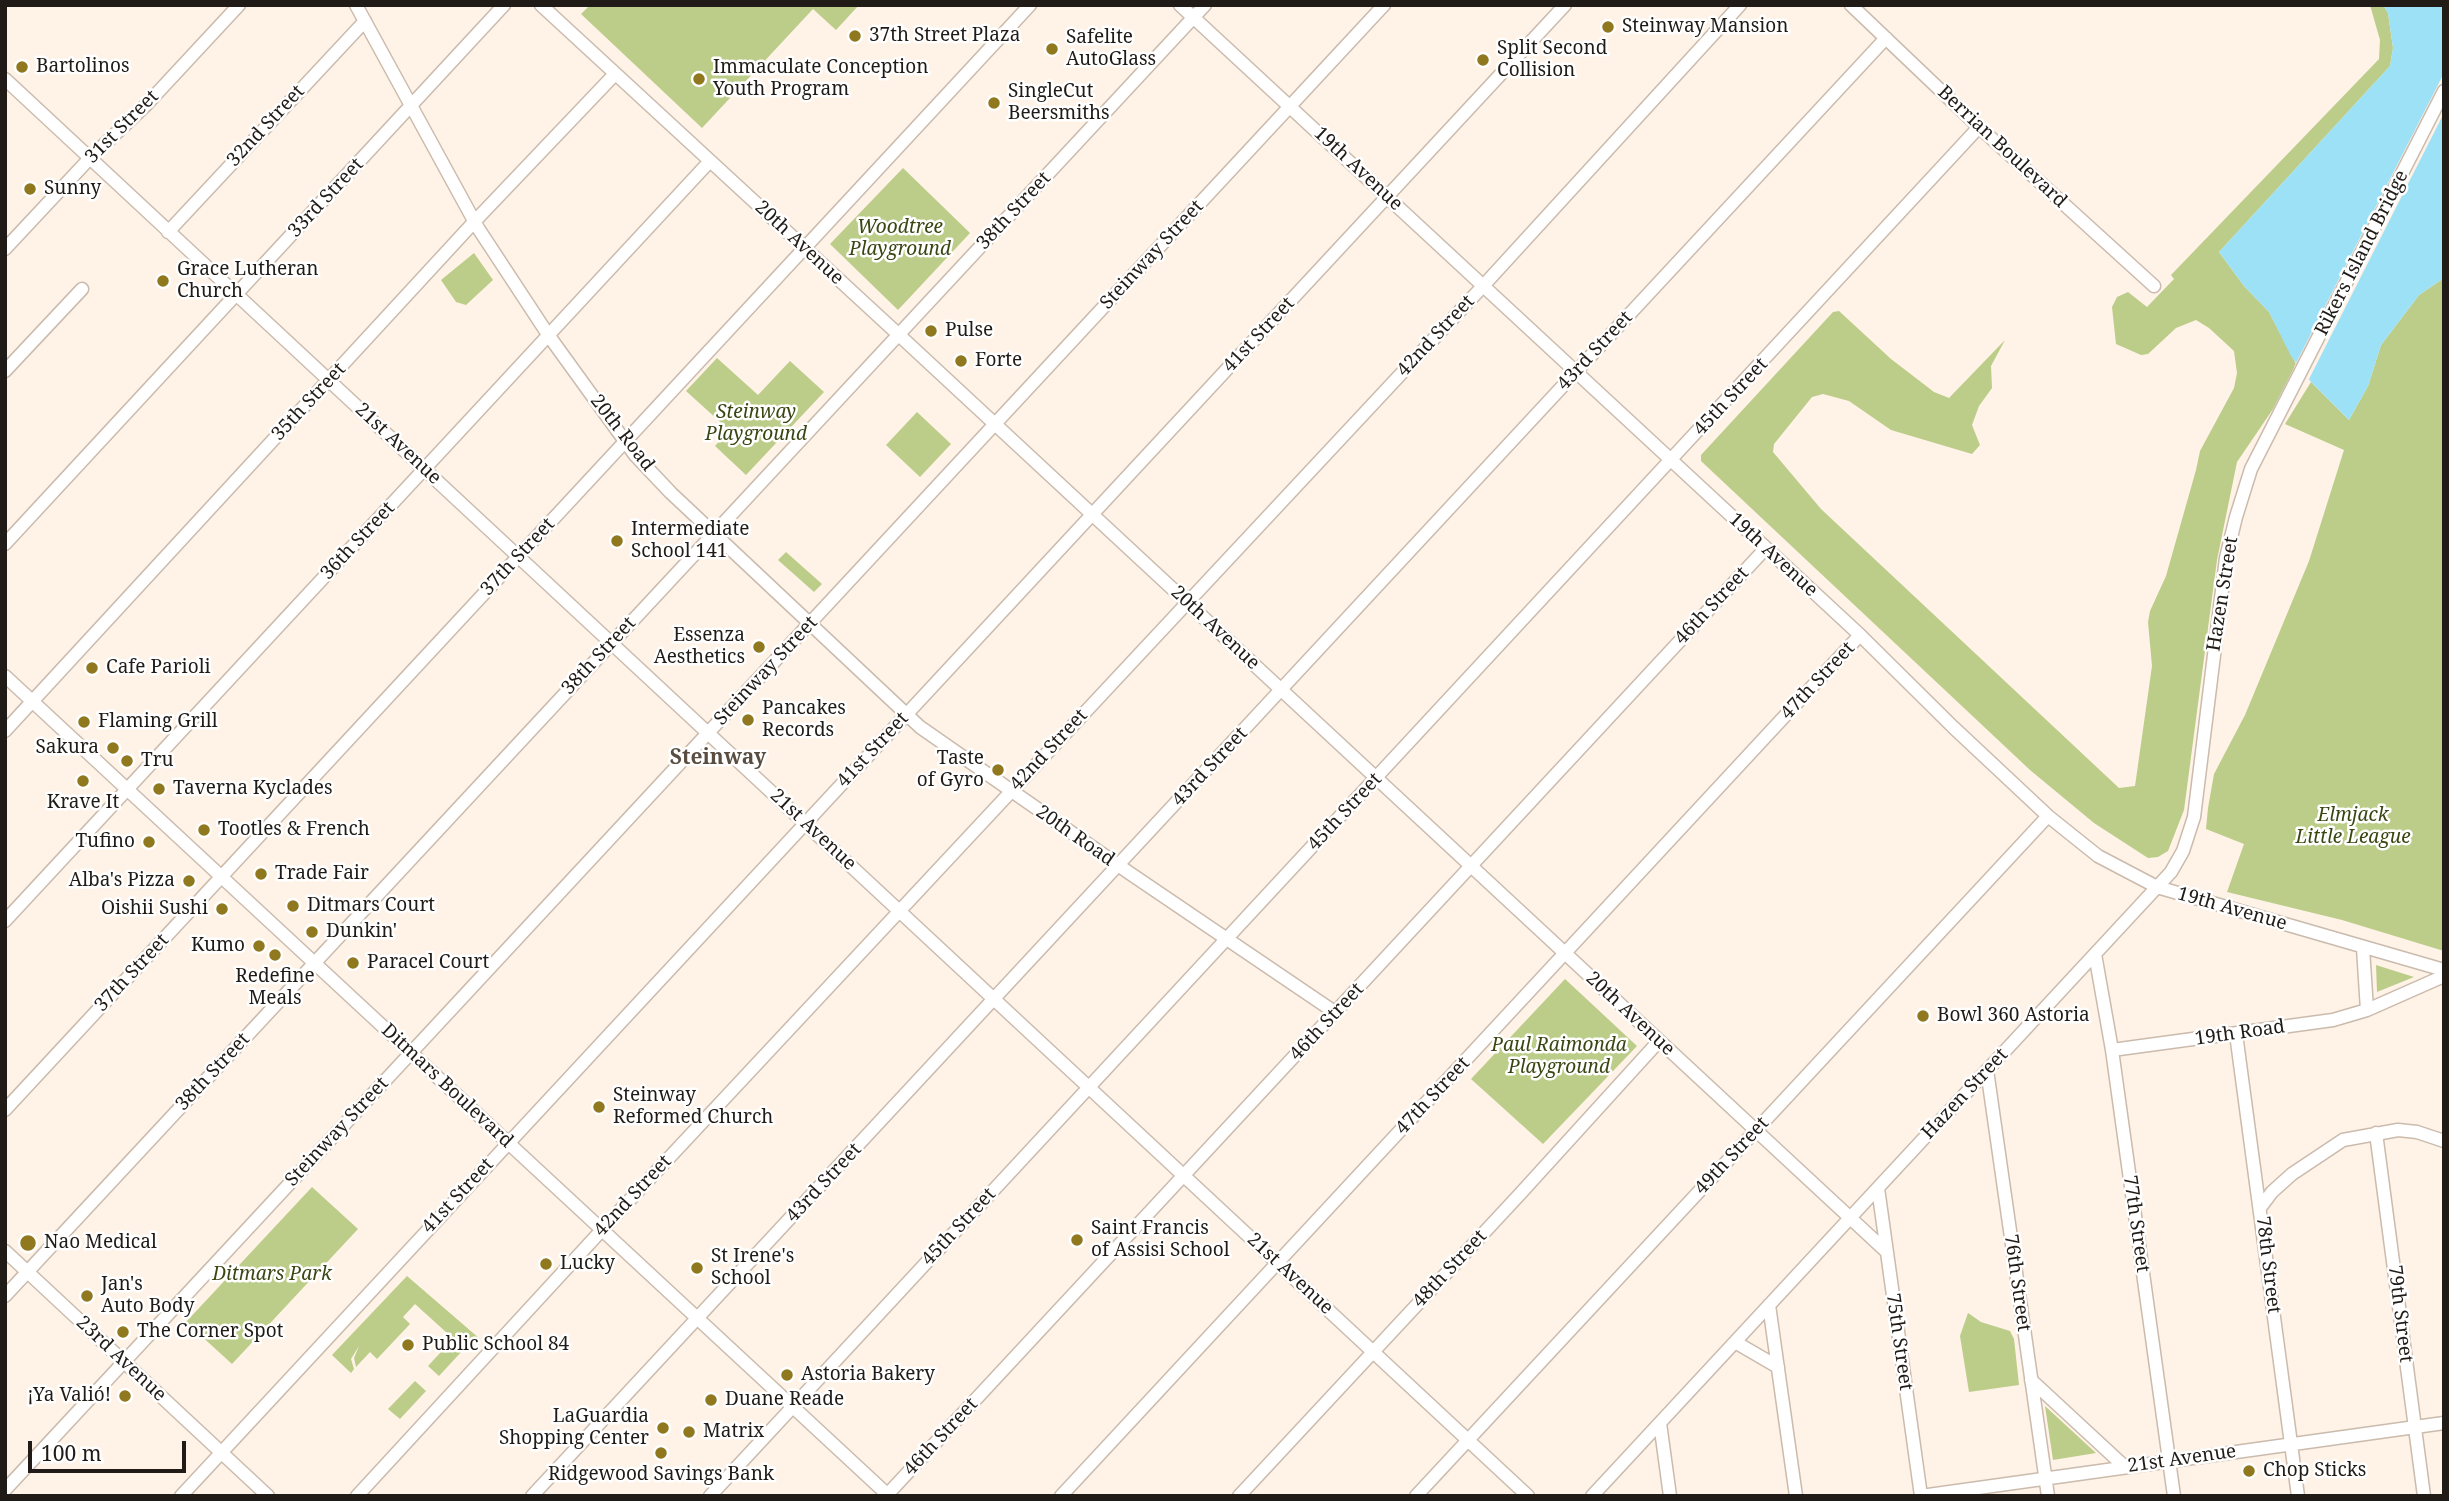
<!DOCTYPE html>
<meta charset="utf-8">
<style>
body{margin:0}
#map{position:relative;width:2449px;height:1501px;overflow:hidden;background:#fff2e6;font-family:"Noto Serif",serif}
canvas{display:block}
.frame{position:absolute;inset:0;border:7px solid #201b16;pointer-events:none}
.scale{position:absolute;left:28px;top:1441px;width:158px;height:32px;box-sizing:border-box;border:4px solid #201b16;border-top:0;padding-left:9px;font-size:21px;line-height:24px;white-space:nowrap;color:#201b16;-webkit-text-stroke:5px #fff;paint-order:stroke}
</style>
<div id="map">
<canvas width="2449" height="1501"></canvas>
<div class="frame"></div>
<div class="scale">100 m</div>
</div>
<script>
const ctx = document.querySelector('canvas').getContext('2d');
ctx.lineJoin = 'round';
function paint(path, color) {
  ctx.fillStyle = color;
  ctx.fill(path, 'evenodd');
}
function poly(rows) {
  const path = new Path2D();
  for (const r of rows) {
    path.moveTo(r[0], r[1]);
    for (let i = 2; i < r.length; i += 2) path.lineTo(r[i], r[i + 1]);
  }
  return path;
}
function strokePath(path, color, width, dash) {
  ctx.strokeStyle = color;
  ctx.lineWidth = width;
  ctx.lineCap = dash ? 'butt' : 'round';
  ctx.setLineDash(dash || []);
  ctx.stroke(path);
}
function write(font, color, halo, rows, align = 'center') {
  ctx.font = font + ' "Noto Serif",serif';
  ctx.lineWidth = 5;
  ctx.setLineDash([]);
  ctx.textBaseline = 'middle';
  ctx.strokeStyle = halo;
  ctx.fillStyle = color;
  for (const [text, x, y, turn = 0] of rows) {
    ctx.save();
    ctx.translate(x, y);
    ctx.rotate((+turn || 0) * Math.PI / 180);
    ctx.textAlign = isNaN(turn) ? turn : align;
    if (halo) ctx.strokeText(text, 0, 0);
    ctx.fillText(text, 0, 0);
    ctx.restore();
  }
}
paint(poly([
 [590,5,859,5,836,30,813,9,702,128,581,14],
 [2370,5,2383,5,2388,13,2393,48,2390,66,2219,252,2244,286,2269,312,2296,364,2273,409,2237,462,2217,560,2184,810,2168,851,2158,857,2148,858,2094,823,2030,770,1701,461,1701,455,1833,312,1839,311,1891,359,1934,392,1949,398,2005,340,1991,366,1992,388,1979,406,1972,425,1980,445,1972,454,1891,430,1849,401,1823,394,1812,397,1774,444,1773,452,1821,509,2119,788,2135,786,2152,666,2148,622,2150,611,2166,576,2196,470,2200,451,2234,388,2237,373,2234,351,2209,328,2196,320,2176,328,2148,354,2141,355,2116,344,2112,307,2117,297,2128,292,2147,307,2174,279,2171,275,2379,59,2380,40],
 [903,168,970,233,898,310,830,244],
 [474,253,493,280,466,305,456,302,441,280],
 [2444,278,2444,951,2342,920,2227,892,2244,844,2206,829,2208,808,2214,774,2245,715,2309,561,2344,450,2285,424,2311,382,2349,420,2368,386,2381,345,2419,295],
 [717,358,758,395,790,361,824,392,746,475,715,446,729,430,686,391],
 [917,412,951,444,920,477,886,445],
 [786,552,822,584,814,592,778,560],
 [2376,965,2414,977,2377,992],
 [1565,979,1637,1046,1543,1144,1471,1079],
 [312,1187,358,1229,232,1364,186,1322],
 [407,1276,480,1339,468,1352,415,1304,403,1317,410,1324,377,1359,370,1352,356,1367,354,1358,359,1346,351,1359,354,1369,351,1373,332,1355],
 [1968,1313,1981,1322,2010,1331,2014,1339,2019,1385,1969,1392,1960,1336],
 [452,1340,463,1350,439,1376,428,1366],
 [415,1381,426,1391,400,1419,388,1409],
 [2045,1406,2096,1453,2053,1460]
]), '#bbcd89');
paint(poly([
 [2383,5,2444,5,2444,278,2419,295,2381,345,2368,386,2349,420,2311,382,2291,356,2269,312,2244,286,2219,252,2390,66,2393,48,2388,13]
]), '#9de1f7');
paint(poly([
 [2444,73,2444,113,2307,383,2294,367]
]), '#fff2e6');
const minor = poly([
 [356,5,478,228,549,336,635,455,671,493,920,727,1128,872,1336,1013],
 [541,5,899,335,1887,1252],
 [1180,5,1860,635,1953,727,2048,816,2098,856,2157,887,2444,970],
 [1851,5,1979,127,2154,286],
 [5,79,1528,1496],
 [168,232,365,21],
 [5,249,90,158,147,104,239,5],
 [5,371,82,289],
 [5,544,504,5],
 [5,676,889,1496],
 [5,731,474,222,615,74],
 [5,921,710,161],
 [2363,948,2367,1010],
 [2095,954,2112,1050,2174,1496],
 [2236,1034,2298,1496],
 [2112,1050,2333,1020,2367,1010,2444,976],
 [1987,1070,2048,1496],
 [5,1110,1030,5],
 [2376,1133,2424,1496],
 [1878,1188,1921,1496],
 [2260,1208,2272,1192,2292,1174,2343,1140,2398,1130,2417,1132,2444,1141],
 [5,1251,268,1496],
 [5,1296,1205,5],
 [1769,1305,1796,1496],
 [1735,1342,1778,1367],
 [2031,1380,2125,1467],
 [1660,1423,1670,1496],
 [5,1490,1384,5],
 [181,1496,1565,5],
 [357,1496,611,1220,1484,285,1740,5],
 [532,1496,1886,38],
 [710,1496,1979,127],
 [886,1496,1766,548],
 [1061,1496,1860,635],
 [1239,1496,1520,1194,1659,1041],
 [1416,1496,2048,816],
 [1592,1496,2171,872,2183,851,2194,817,2226,558,2236,517,2251,469,2444,91],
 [1921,1496,2444,1423]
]);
strokePath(minor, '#cabbad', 15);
strokePath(minor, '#fff', 12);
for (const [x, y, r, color] of [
 [1608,27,7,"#90781e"],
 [855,36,7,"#90781e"],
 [1052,49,7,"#90781e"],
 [1483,60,7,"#90781e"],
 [22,67,7,"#90781e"],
 [699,79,7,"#90781e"],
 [994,103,7,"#90781e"],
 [30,189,7,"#90781e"],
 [163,281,7,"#90781e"],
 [931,331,7,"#90781e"],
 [961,361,7,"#90781e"],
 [617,541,7,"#90781e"],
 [759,647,7,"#90781e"],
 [92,668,7,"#90781e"],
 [748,720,7,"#90781e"],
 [84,722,7,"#90781e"],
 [113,748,7,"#90781e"],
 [127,761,7,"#90781e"],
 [998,770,7,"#90781e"],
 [83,781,7,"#90781e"],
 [159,789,7,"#90781e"],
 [204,830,7,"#90781e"],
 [149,842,7,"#90781e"],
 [261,874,7,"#90781e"],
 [189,881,7,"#90781e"],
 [293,906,7,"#90781e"],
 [222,909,7,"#90781e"],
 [312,932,7,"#90781e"],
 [259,946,7,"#90781e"],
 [275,955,7,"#90781e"],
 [353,963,7,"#90781e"],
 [1923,1016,7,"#90781e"],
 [599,1107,7,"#90781e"],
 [1077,1240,7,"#90781e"],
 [28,1243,9,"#90781e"],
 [546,1264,7,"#90781e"],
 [697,1268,7,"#90781e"],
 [87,1296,7,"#90781e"],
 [123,1332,7,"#90781e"],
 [408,1345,7,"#90781e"],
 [787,1375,7,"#90781e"],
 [125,1396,7,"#90781e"],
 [711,1400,7,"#90781e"],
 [663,1428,7,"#90781e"],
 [689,1432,7,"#90781e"],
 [661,1453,7,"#90781e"],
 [2249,1471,7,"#90781e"]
]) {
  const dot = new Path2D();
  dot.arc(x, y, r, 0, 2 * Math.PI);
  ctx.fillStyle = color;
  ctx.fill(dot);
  strokePath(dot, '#fff', 2.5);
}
write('19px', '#201b16', '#fff', [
 ["Steinway Mansion",1622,27],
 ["37th Street Plaza",869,36],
 ["Safelite",1066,38],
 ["AutoGlass",1066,60],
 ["Split Second",1497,49],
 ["Collision",1497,71],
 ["Bartolinos",36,67],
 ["Immaculate Conception",713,68],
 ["Youth Program",713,90],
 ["SingleCut",1008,92],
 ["Beersmiths",1008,114],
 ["Sunny",44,189],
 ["Grace Lutheran",177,270],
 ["Church",177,292],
 ["Pulse",945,331],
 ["Forte",975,361],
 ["Intermediate",631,530],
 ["School 141",631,552],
 ["Essenza",745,636,"right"],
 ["Aesthetics",745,658,"right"],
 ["Cafe Parioli",106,668],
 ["Pancakes",762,709],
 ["Records",762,731],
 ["Flaming Grill",98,722],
 ["Sakura",99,748,"right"],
 ["Taste",984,759,"right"],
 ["of Gyro",984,781,"right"],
 ["Tru",141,761],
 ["Taverna Kyclades",173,789],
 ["Krave It",83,803,"center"],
 ["Tootles & French",218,830],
 ["Tufino",135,842,"right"],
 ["Trade Fair",275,874],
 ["Alba's Pizza",175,881,"right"],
 ["Ditmars Court",307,906],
 ["Oishii Sushi",208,909,"right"],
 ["Dunkin'",326,932],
 ["Kumo",245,946,"right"],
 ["Paracel Court",367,963],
 ["Redefine",275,977,"center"],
 ["Meals",275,999,"center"],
 ["Bowl 360 Astoria",1937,1016],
 ["Steinway",613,1096],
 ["Reformed Church",613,1118],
 ["Saint Francis",1091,1229],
 ["of Assisi School",1091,1251],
 ["Nao Medical",44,1243],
 ["St Irene's",711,1257],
 ["School",711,1279],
 ["Lucky",560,1264],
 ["Jan's",101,1285],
 ["Auto Body",101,1307],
 ["The Corner Spot",137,1332],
 ["Public School 84",422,1345],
 ["Astoria Bakery",801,1375],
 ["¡Ya Valió!",111,1396,"right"],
 ["Duane Reade",725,1400],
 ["LaGuardia",649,1417,"right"],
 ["Shopping Center",649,1439,"right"],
 ["Matrix",703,1432],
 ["Chop Sticks",2263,1471],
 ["Ridgewood Savings Bank",661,1475,"center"]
], 'left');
write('19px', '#201b16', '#fff', [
 ["32nd Street",266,126,-47],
 ["31st Street",122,127,-45],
 ["Berrian Boulevard",2002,147,43],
 ["19th Avenue",1358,169,43],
 ["33rd Street",326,198,-47],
 ["38th Street",1014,211,-47],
 ["20th Avenue",799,243,43],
 ["Rikers Island Bridge",2362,253,-63],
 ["Steinway Street",1152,255,-47],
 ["41st Street",1259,335,-47],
 ["42nd Street",1436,336,-47],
 ["43rd Street",1595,351,-47],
 ["45th Street",1731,397,-47],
 ["35th Street",309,402,-47],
 ["20th Road",622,433,52],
 ["21st Avenue",398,444,43],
 ["36th Street",358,541,-47],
 ["19th Avenue",1773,555,43],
 ["37th Street",518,557,-47],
 ["Hazen Street",2223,594,-81],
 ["46th Street",1712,606,-47],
 ["20th Avenue",1215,628,43],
 ["38th Street",599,656,-47],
 ["Steinway Street",766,671,-47],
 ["47th Street",1818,681,-47],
 ["41st Street",873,750,-47],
 ["42nd Street",1049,750,-47],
 ["43rd Street",1210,767,-47],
 ["45th Street",1345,812,-47],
 ["21st Avenue",813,830,43],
 ["20th Road",1075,836,35],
 ["19th Avenue",2232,909,16],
 ["37th Street",132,973,-47],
 ["20th Avenue",1630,1014,43],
 ["46th Street",1327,1022,-47],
 ["19th Road",2240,1033,-8],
 ["38th Street",213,1072,-47],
 ["Ditmars Boulevard",447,1086,43],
 ["Hazen Street",1965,1094,-47],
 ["47th Street",1433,1096,-47],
 ["Steinway Street",337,1132,-47],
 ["49th Street",1732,1156,-47],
 ["43rd Street",824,1183,-47],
 ["41st Street",458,1196,-47],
 ["42nd Street",633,1196,-47],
 ["77th Street",2136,1224,82],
 ["45th Street",959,1227,-47],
 ["78th Street",2268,1265,83],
 ["48th Street",1450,1269,-47],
 ["21st Avenue",1290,1274,43],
 ["76th Street",2017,1283,82],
 ["79th Street",2400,1314,83],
 ["75th Street",1899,1342,82],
 ["23rd Avenue",121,1359,43],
 ["46th Street",941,1437,-47],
 ["21st Avenue",2182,1459,-8]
]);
write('italic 19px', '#3a4512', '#fff', [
 ["Woodtree",900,228],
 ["Playground",900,250],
 ["Steinway",756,413],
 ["Playground",756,435],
 ["Elmjack",2353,816],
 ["Little League",2353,838],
 ["Paul Raimonda",1559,1046],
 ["Playground",1559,1068],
 ["Ditmars Park",272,1275]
]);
write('bold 21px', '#594d41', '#fff', [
 ["Steinway",718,758]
]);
</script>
